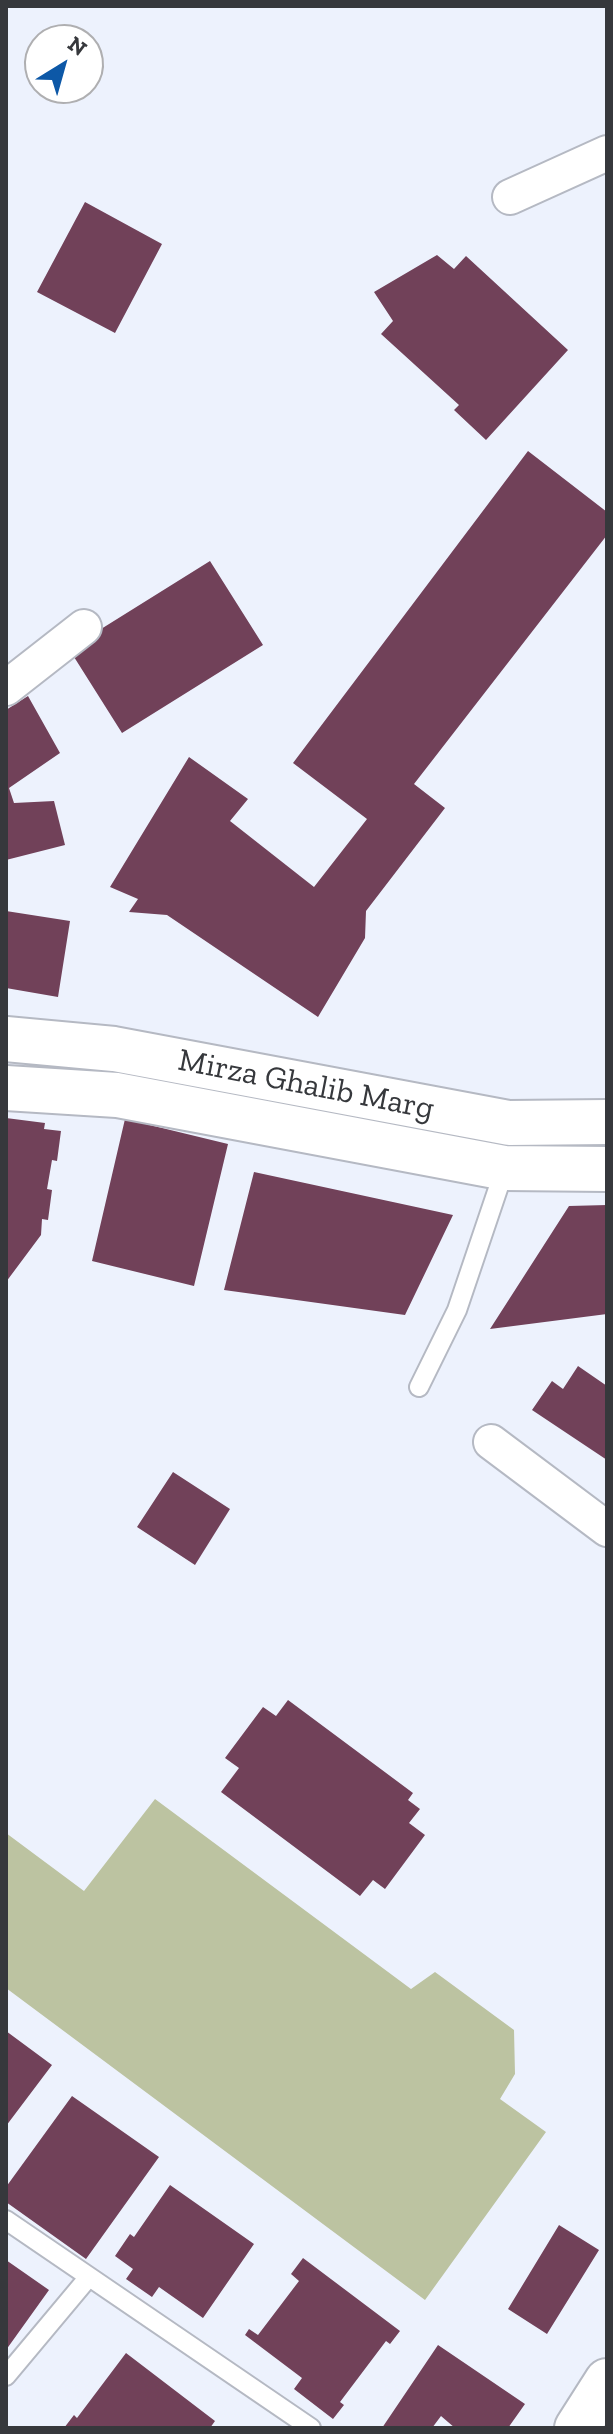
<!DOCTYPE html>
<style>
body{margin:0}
#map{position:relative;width:613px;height:2434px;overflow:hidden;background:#edf2fd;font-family:"Zilla Slab",serif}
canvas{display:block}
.frame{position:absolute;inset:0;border:8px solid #36383c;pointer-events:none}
.north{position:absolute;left:24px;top:24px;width:80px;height:80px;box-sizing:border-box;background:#fff;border:2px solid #afafb1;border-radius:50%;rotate:37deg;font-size:22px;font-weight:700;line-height:32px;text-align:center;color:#36383c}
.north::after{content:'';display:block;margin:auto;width:28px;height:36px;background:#0d58a7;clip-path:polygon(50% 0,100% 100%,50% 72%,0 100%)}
</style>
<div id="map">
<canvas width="613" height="2434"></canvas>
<div class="frame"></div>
<div class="north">N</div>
</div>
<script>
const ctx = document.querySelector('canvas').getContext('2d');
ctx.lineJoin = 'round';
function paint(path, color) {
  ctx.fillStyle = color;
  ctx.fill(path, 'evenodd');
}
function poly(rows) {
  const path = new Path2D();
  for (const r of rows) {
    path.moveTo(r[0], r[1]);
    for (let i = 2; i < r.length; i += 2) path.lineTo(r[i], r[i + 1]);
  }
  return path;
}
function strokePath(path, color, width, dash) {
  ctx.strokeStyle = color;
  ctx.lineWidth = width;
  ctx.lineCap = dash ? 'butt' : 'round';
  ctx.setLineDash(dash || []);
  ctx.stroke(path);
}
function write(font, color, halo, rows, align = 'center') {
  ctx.font = font + ' "Zilla Slab",serif';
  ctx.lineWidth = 8;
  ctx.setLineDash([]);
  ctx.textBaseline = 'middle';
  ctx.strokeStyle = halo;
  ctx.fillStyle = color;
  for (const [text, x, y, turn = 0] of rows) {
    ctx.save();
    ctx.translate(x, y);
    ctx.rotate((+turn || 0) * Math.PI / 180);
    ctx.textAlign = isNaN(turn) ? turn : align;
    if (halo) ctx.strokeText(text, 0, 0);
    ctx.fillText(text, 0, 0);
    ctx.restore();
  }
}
paint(poly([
 [155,1799,411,1989,435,1972,514,2030,515,2074,500,2099,546,2132,425,2300,6,1988,6,1833,84,1891]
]), '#bcc3a1');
paint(poly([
 [85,202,162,244,115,333,37,292],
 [437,255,454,269,466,256,568,350,486,440,454,410,459,405,381,334,393,321,374,292],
 [528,451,607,512,607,535,414,784,445,808,366,911,365,938,318,1017,167,915,129,912,138,899,110,887,189,757,248,799,230,821,314,887,367,819,293,763],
 [210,561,263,645,122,733,69,649],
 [28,696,60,753,9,788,14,803,54,801,65,845,6,860,6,710],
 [6,911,70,921,58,997,6,988],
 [6,1118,45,1123,44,1129,61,1131,57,1161,52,1160,47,1189,52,1190,48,1220,42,1219,41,1235,6,1282],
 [125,1119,228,1144,194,1286,92,1261],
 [254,1172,453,1215,405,1315,224,1290],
 [607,1205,607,1314,490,1329,569,1206],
 [578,1366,607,1386,607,1460,532,1410,552,1381,563,1389],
 [173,1472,230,1509,195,1565,137,1527],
 [288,1700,413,1793,408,1800,420,1809,409,1823,425,1835,385,1889,373,1880,360,1896,221,1792,239,1768,225,1758,263,1707,276,1716],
 [6,2031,52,2065,6,2126],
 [72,2096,159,2157,86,2259,6,2202,6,2187],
 [170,2185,254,2244,203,2318,159,2287,152,2297,126,2279,133,2269,115,2256,130,2234,134,2237],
 [559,2225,599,2250,547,2334,508,2309],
 [303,2258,400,2331,390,2344,386,2341,340,2402,344,2405,333,2419,294,2389,302,2378,245,2335,249,2329,258,2335,299,2281,291,2274],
 [6,2260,49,2290,6,2350],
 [438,2345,525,2404,508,2428,455,2428,441,2416,432,2428,382,2428],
 [126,2353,215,2421,210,2428,64,2428,74,2415,77,2418]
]), '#714159');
const lane = poly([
 [419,1387,457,1310,505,1168],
 [6,2220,311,2428],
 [6,2376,88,2278]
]);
const street = poly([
 [510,197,607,153],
 [6,688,84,627],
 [491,1442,607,1529]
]);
const secondary = poly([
 [6,1039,114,1049,509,1123,607,1122],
 [6,1088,117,1095,505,1168,607,1169]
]);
const primary = poly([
 [577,2428,607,2381]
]);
strokePath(lane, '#b5b9c3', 22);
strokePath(street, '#b5b9c3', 38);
strokePath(secondary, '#b5b9c3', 48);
strokePath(primary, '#b5b9c3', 48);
strokePath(lane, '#fff', 18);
strokePath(street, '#fff', 34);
strokePath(secondary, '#fff', 44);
strokePath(primary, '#fff', 44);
write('32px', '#36383c', '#fff', [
 ["Mirza Ghalib Marg",306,1085,11]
]);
</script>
